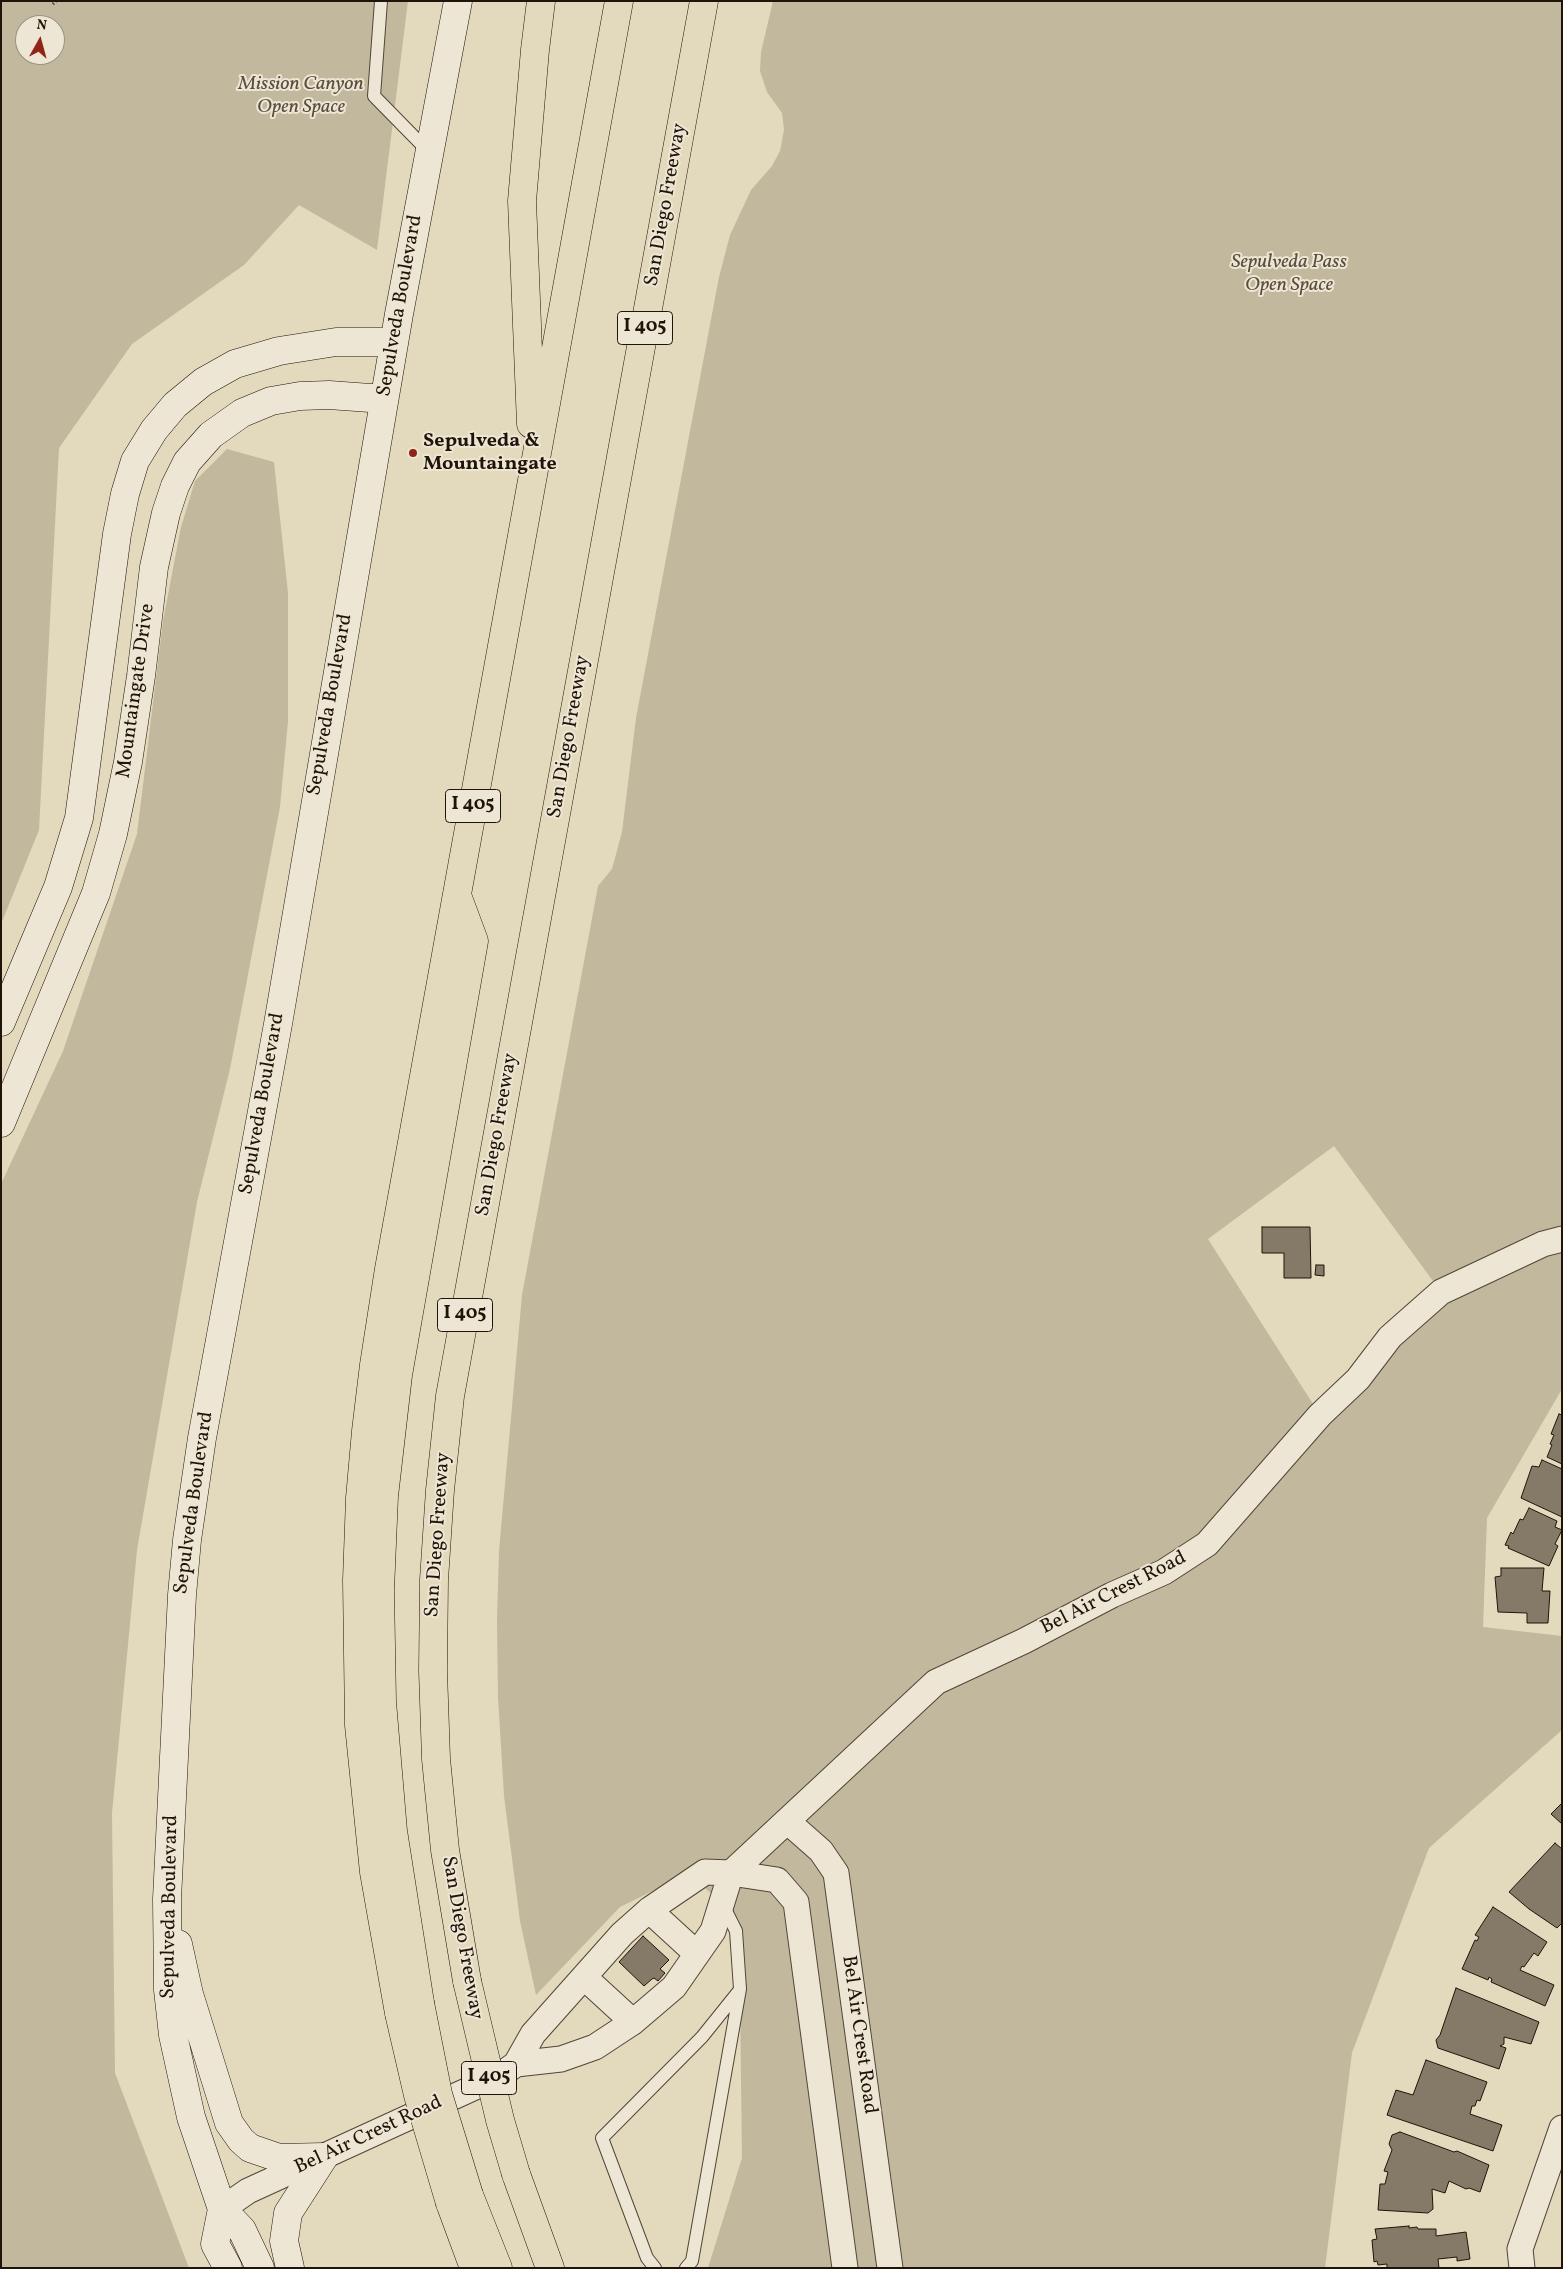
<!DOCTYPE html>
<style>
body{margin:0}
#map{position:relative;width:1563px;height:2269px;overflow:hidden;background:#e3d9bd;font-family:Vollkorn,serif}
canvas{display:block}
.frame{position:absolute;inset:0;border:2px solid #201409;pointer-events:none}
.north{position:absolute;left:15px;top:15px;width:50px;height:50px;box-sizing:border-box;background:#ede6d4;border:1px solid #9b9283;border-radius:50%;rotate:7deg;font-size:14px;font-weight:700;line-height:20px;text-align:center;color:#201409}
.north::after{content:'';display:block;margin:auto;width:18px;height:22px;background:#8f2418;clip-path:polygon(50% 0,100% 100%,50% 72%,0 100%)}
</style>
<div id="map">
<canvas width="1563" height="2269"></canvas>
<div class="frame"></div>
<div class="north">N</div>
</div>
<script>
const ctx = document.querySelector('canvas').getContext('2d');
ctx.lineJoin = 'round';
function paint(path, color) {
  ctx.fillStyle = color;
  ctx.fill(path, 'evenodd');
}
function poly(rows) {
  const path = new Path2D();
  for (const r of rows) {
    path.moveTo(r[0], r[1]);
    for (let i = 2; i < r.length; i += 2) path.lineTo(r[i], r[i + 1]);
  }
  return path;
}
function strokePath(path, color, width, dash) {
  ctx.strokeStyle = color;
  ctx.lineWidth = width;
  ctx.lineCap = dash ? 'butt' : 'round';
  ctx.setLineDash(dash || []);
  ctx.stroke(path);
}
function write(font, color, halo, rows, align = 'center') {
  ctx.font = font + ' Vollkorn,serif';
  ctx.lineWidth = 4;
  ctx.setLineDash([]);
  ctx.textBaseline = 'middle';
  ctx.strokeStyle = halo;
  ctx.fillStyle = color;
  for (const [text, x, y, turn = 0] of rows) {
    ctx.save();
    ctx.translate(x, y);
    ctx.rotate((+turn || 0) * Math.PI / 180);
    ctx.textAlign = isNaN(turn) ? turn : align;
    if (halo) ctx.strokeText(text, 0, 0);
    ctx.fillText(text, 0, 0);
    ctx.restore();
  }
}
paint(poly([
 [1,1,408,1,377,250,299,205,244,265,132,344,59,448,39,830,1,924],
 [25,25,55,25,55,55,25,55],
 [773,1,1562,1,1562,1389,1487,1518,1483,1627,1562,1636,1562,1730,1429,1848,1352,2053,1325,2268,708,2268,742,2158,739,1920,689,1873,620,1907,536,1995,520,1921,504,1796,498,1697,497,1620,499,1551,522,1295,598,886,612,869,622,832,636,718,719,277,730,235,751,190,772,166,780,151,784,130,782,113,767,92,760,71,761,52],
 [1334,1146,1441,1292,1320,1415,1208,1239],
 [227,449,274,462,288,593,288,721,280,807,230,1069,197,1202,137,1550,112,1813,115,2073,189,2268,1,2268,1,1184,63,1051,137,834,163,621,181,527,195,481]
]), '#c2b89e');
const building = poly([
 [1262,1227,1310,1227,1311,1278,1284,1278,1284,1253,1262,1253,1262,1227],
 [1316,1265,1324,1265,1324,1276,1315,1275,1316,1265],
 [1559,1414,1562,1415,1562,1464,1547,1457,1552,1445,1550,1444,1554,1435,1551,1434,1559,1414],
 [1542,1460,1562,1469,1562,1517,1521,1498,1532,1466,1539,1467,1542,1460],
 [1529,1508,1557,1521,1555,1527,1562,1530,1555,1544,1558,1546,1549,1566,1508,1548,1509,1546,1505,1545,1511,1532,1513,1534,1520,1519,1523,1520,1529,1508],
 [1501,1568,1544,1568,1542,1591,1550,1591,1548,1623,1527,1623,1527,1613,1498,1612,1495,1577,1501,1576,1501,1568],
 [1562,1803,1562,1824,1551,1814,1562,1803],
 [1555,1843,1562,1849,1562,1923,1557,1928,1529,1909,1509,1892,1555,1843],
 [1493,1907,1547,1942,1538,1956,1534,1953,1524,1967,1522,1966,1520,1970,1554,1985,1545,2006,1491,1982,1492,1979,1489,1977,1488,1980,1462,1969,1475,1940,1477,1941,1479,1937,1475,1935,1493,1907],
 [643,1936,669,1960,660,1969,665,1973,658,1981,654,1978,652,1979,644,1986,619,1962,643,1936],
 [1456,1988,1539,2022,1531,2044,1504,2037,1504,2044,1500,2046,1506,2048,1499,2069,1438,2048,1436,2040,1440,2035,1456,1988],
 [1426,2060,1487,2082,1480,2101,1477,2100,1475,2106,1472,2106,1470,2114,1502,2125,1493,2151,1387,2115,1396,2090,1413,2095,1426,2060],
 [1400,2132,1454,2152,1457,2151,1489,2165,1480,2192,1469,2188,1466,2189,1449,2181,1445,2193,1432,2189,1433,2209,1428,2213,1378,2210,1380,2184,1385,2184,1388,2172,1384,2171,1392,2150,1389,2144,1392,2135,1400,2132],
 [1409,2226,1409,2228,1417,2227,1418,2229,1436,2229,1436,2236,1466,2232,1470,2259,1457,2261,1457,2257,1438,2259,1439,2268,1387,2268,1387,2264,1378,2265,1377,2261,1374,2262,1372,2240,1377,2239,1375,2229,1409,2226]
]);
paint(building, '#857a67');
strokePath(building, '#201409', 1);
const lane = poly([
 [381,1,374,96,428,151],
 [655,2268,647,2258,602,2138,702,2037,739,1991],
 [686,2268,692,2261,740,1989,736,1931,723,1905]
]);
const street = poly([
 [787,1821,821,1851,836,1873,890,2268],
 [649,1910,697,1954],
 [584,1977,633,2022],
 [516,2064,561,2059,595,2047,633,2022,674,1987,713,1931,731,1873,936,1682,1024,1641,1112,1595,1164,1572,1207,1544,1320,1415,1358,1379,1390,1337,1441,1292,1543,1244,1562,1239],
 [222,2209,248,2191,499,2076,516,2064,533,2034,622,1934,649,1910,705,1872,731,1873,777,1880,796,1902,845,2268],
 [1522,2268,1520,2249,1562,2128]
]);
const secondary = poly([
 [1,1022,58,887,79,818,117,534,125,494,135,461,154,430,175,405,203,382,235,364,279,351,336,342,394,342],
 [1,1123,96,893,113,834,128,762,141,676,154,567,166,513,175,486,187,462,211,435,242,413,271,401,300,396,329,395,384,399],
 [178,1944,189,1994,220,2094,229,2123,241,2140,250,2148,279,2158,324,2157],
 [222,2209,215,2244,228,2268],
 [260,2268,242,2230,222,2209,191,2117,173,2035,168,1990,167,1899,182,1595,187,1540,202,1438,278,1024,399,314,458,1],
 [290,2268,284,2241,288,2213,324,2157]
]);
const highway = poly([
 [531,424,522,201,535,50,541,1],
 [467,1981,445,1850,436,1759,433,1671,434,1580,440,1490,450,1396,704,1],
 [420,2003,393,1831,382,1702,380,1590,384,1496,398,1375,474,941,458,898],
 [399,2013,374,1872,359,1725,357,1580,360,1498,366,1431,374,1365,389,1269,619,1],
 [516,2174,550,2268],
 [469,2195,498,2268],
 [450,2203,474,2268]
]);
strokePath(lane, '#514536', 14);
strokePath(street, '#514536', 27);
strokePath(secondary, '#201409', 29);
strokePath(highway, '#201409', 29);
strokePath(poly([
 [53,4,56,1]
]), '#201409', 3, [1, 2.5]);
strokePath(lane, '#ede6d4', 12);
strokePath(street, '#ede6d4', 25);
strokePath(secondary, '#ede6d4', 28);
strokePath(highway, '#e3d9bd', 28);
const highwayBridge = poly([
 [467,1981,500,2120,516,2174],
 [420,2003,438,2094,469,2195],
 [399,2013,418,2095,450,2203]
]);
strokePath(highwayBridge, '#201409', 29, []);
strokePath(highwayBridge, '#e3d9bd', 28);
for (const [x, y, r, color] of [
 [413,453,5,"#8f2418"]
]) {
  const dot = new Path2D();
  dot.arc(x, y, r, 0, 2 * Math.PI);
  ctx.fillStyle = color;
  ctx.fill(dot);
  strokePath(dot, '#ede6d4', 2);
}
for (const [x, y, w] of [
 [645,328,55],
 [473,806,55],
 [465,1315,55],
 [489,2078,55]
]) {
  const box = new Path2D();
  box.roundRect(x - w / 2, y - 16.5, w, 33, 4);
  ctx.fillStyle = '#ede6d4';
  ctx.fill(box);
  strokePath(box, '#201409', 1);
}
write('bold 19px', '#201409', null, [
 ["I 405",645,328],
 ["I 405",473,806],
 ["I 405",465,1315],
 ["I 405",489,2078]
]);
write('italic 20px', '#594d3d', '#ede6d4', [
 ["Mission Canyon",301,85],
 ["Open Space",301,108],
 ["Sepulveda Pass",1289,263],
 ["Open Space",1289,286]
]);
write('20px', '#201409', '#ede6d4', [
 ["San Diego Freeway",667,205,-80],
 ["Sepulveda Boulevard",401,306,-80],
 ["Mountaingate Drive",137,691,-82],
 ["Sepulveda Boulevard",331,705,-80],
 ["San Diego Freeway",570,737,-80],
 ["Sepulveda Boulevard",263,1104,-80],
 ["San Diego Freeway",498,1135,-80],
 ["Sepulveda Boulevard",195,1503,-82],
 ["San Diego Freeway",439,1535,-86],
 ["Bel Air Crest Road",1114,1594,-27],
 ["Sepulveda Boulevard",171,1907,-89],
 ["San Diego Freeway",461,1938,80],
 ["Bel Air Crest Road",858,2035,82],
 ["Bel Air Crest Road",369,2136,-25]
]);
write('bold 20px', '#201409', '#ede6d4', [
 ["Sepulveda &",423,442],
 ["Mountaingate",423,465]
], 'left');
</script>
